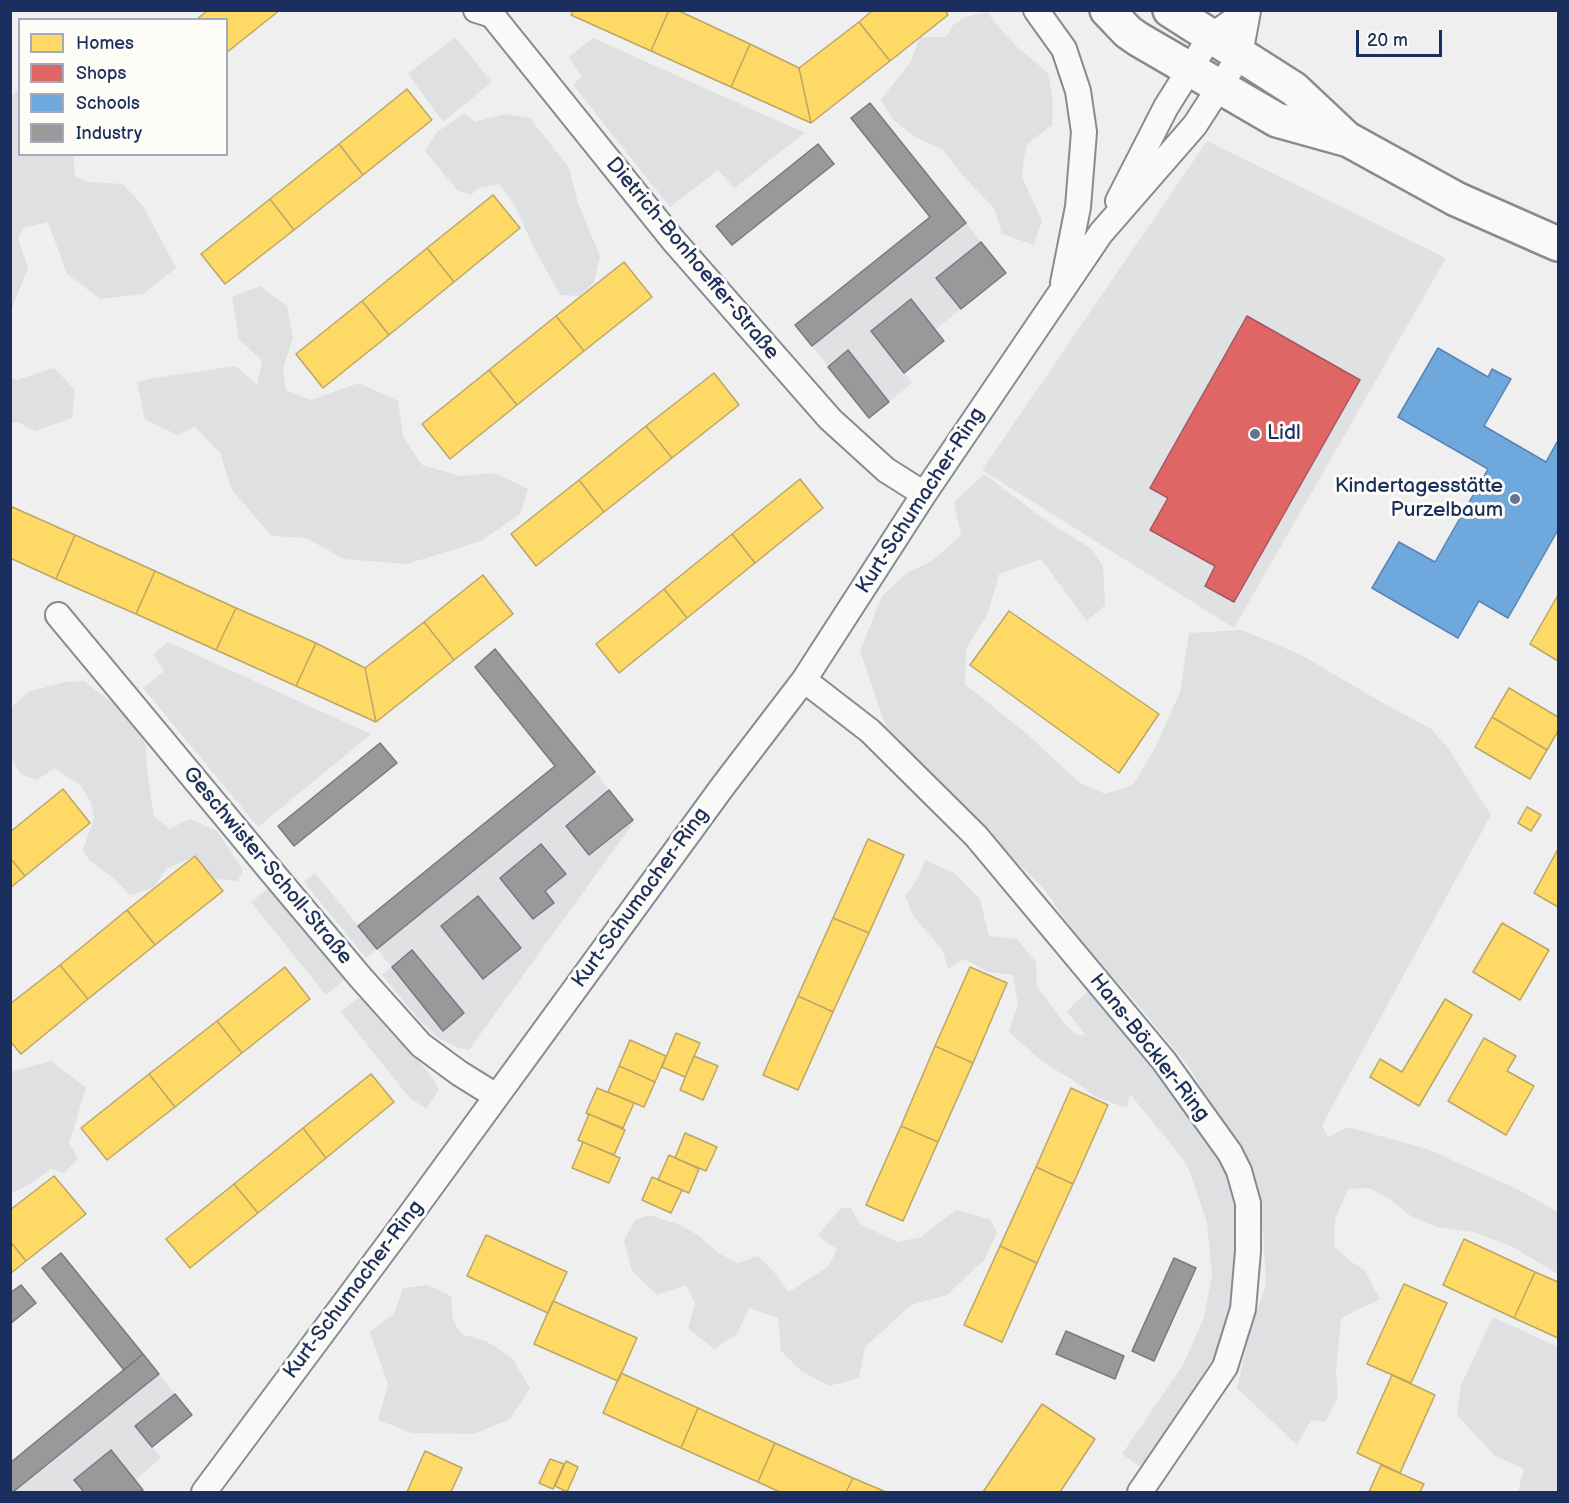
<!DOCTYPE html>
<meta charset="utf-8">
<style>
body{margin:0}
#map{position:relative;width:1569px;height:1503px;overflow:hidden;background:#efefef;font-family:"Balsamiq Sans",sans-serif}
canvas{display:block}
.frame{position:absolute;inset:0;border:12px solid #1b2f5e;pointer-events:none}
.legend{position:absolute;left:18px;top:18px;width:210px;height:138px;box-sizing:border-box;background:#fdfcf7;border:2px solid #a3aaba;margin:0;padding:8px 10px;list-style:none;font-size:18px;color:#1b2f5e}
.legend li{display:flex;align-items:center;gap:12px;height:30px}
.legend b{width:30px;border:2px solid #a3aaba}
.scale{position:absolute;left:1356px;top:30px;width:86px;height:27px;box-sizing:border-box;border:3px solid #1b2f5e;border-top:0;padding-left:8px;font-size:18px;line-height:21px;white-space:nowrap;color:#1b2f5e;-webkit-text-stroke:4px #fdfcf7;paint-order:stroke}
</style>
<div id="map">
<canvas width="1569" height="1503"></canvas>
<div class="frame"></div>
<ul class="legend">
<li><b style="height:16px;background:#ffd966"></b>Homes</li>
<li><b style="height:16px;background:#e06666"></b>Shops</li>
<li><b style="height:16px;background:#6fa8dc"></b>Schools</li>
<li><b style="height:16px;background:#999"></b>Industry</li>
</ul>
<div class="scale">20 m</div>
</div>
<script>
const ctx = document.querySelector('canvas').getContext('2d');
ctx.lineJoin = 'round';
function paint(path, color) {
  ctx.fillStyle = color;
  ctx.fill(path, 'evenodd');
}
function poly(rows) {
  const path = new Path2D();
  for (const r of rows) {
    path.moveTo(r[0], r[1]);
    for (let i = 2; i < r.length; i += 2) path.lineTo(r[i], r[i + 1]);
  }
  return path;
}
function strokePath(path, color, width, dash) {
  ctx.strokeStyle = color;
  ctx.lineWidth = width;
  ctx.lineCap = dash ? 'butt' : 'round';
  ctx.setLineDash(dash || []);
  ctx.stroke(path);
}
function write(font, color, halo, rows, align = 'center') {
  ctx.font = font + ' "Balsamiq Sans",sans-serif';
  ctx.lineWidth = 6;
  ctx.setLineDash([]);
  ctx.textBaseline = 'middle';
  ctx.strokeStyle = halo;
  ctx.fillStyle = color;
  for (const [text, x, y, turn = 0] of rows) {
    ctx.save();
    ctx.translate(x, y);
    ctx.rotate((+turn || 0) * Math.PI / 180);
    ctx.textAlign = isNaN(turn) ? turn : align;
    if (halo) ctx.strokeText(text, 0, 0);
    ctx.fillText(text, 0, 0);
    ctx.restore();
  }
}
paint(poly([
 [1207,141,1446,258,1234,628,982,470],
 [966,223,1006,273,936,329,944,341,905,373,912,383,869,418,812,346],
 [595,772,633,820,545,891,554,903,493,990,443,1031,377,949],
 [159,1374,192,1415,153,1447,161,1458,135,1480,143,1490,140,1492,13,1492]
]), '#dfe1e2');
paint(poly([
 [987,12,997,25,1015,45,1048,73,1053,100,1052,125,1028,143,1024,157,1022,177,1042,221,1034,245,1002,234,994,208,967,180,942,149,917,138,894,121,881,100,911,61,920,37,946,37,953,25,965,17],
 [455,37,492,82,443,122,408,74],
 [593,38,805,133,734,188,718,170,670,207,573,85,582,76,569,57],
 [19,89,20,154,73,155,75,176,89,182,123,184,143,206,176,268,143,294,100,299,67,274,48,222,25,227,18,238,28,268,11,311,10,97],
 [465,113,475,122,505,114,530,118,569,168,578,203,600,256,594,283,579,296,560,295,533,246,517,210,500,184,479,188,471,195,458,191,425,151,437,132],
 [260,286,287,306,293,338,283,368,286,390,311,400,359,383,398,401,403,437,422,465,460,476,495,473,528,489,520,514,481,541,407,564,344,559,306,538,272,536,232,490,220,453,195,427,178,435,145,420,137,382,154,378,236,366,257,385,262,361,239,339,232,297],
 [54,368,75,390,72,418,35,431,19,423,11,423,11,378,17,380],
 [984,474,1048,522,1092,549,1103,566,1105,605,1087,621,1041,559,999,574,988,613,966,649,965,684,1028,735,1080,783,1105,794,1133,785,1156,746,1180,692,1189,633,1242,630,1301,655,1390,707,1430,728,1447,747,1491,815,1322,1125,1328,1137,1348,1127,1427,1149,1519,1190,1558,1212,1558,1274,1511,1246,1473,1232,1437,1227,1412,1217,1389,1199,1369,1188,1348,1189,1335,1219,1334,1246,1349,1260,1365,1271,1380,1299,1341,1318,1336,1372,1338,1397,1325,1422,1311,1420,1297,1445,1237,1388,1248,1339,1266,1284,1263,1233,1258,1195,1249,1161,1215,1114,1191,1070,1133,999,1081,943,1045,890,890,738,860,651,882,596,907,573,932,561,961,535,954,502],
 [168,642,371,734,258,827,143,688,164,671,153,654],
 [84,681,107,699,134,714,146,747,147,771,154,816,169,829,190,819,217,831,243,870,238,881,215,879,193,857,166,869,154,887,130,895,113,878,89,860,83,850,94,818,91,803,81,786,54,768,37,780,21,774,11,759,10,709,28,692,65,682],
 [633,820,634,822,469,1050,459,1048,438,1038,419,1020,382,975,392,967,443,1030,492,991,483,979,512,937,554,903,545,891],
 [925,860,954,873,980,899,989,936,1017,939,1036,962,1037,986,1063,1022,1077,1035,1085,1035,1067,1011,1097,982,1239,1171,1243,1309,1151,1475,1122,1454,1183,1365,1203,1320,1212,1276,1207,1222,1190,1172,1183,1159,1130,1094,1127,1108,1096,1097,1074,1081,1044,1063,1009,1032,1018,1005,1013,975,988,972,964,959,948,969,942,949,914,917,905,896,918,878],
 [315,873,377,949,366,958,304,882],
 [270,887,344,980,326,995,251,902],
 [359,997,392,1034,418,1060,431,1076,439,1090,426,1109,409,1097,341,1012],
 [51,1061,86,1088,69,1143,78,1159,64,1173,51,1169,28,1185,11,1194,11,1072],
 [841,1208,851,1208,860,1224,897,1242,921,1237,956,1210,990,1219,997,1232,985,1259,947,1295,911,1305,865,1347,859,1378,829,1386,801,1371,781,1351,778,1318,749,1308,737,1334,714,1349,688,1328,695,1304,686,1285,657,1295,632,1271,624,1241,634,1221,649,1215,680,1225,698,1235,718,1253,738,1263,758,1256,774,1272,789,1292,829,1266,837,1249,826,1242,818,1235],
 [427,1285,451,1296,453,1320,461,1334,486,1341,512,1358,530,1388,510,1419,474,1434,412,1433,378,1420,388,1384,370,1332,394,1314,403,1288],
 [1493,1317,1558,1347,1558,1492,1518,1492,1524,1469,1494,1455,1457,1415,1461,1385]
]), '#dee0e2');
const homes = poly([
 [208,10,280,10,226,53,226,20,196,20,208,10],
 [573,10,669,10,651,51,571,15,573,10],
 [669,10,677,10,750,44,731,87,651,51,669,10],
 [873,10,945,10,948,15,890,61,859,22,873,10],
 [859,22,890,61,811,123,799,68,859,22],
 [750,44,799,68,811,123,731,87,750,44],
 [407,89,432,120,363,175,339,144,407,89],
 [339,144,363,175,294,230,270,199,339,144],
 [493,195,520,228,454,282,427,248,493,195],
 [270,199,294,230,225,284,201,254,270,199],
 [427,248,454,282,389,335,362,301,427,248],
 [624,262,652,297,584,351,556,316,624,262],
 [362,301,389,335,323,388,296,354,362,301],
 [556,316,584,351,517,405,489,370,556,316],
 [489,370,517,405,450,459,422,424,489,370],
 [714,373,739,405,672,458,646,426,714,373],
 [646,426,672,458,604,512,579,480,646,426],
 [800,479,823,508,755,563,732,534,800,479],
 [579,480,604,512,536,566,511,534,579,480],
 [10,506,75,535,56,579,10,558,10,506],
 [732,534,755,563,687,618,664,589,732,534],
 [75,535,155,571,136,614,56,579,75,535],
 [155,571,236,608,216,650,136,614,155,571],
 [483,575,513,614,454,660,424,622,483,575],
 [664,589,687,618,619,673,596,644,664,589],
 [1558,595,1558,661,1530,644,1558,595],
 [236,608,316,643,296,686,216,650,236,608],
 [1009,611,1159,714,1119,773,970,665,1009,611],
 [424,622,454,660,376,722,365,668,424,622],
 [316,643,365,668,376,722,296,686,316,643],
 [1509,688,1558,717,1558,731,1547,750,1492,717,1509,688],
 [1492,717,1547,750,1530,779,1475,747,1492,717],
 [63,789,90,823,25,876,10,858,10,832,63,789],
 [1527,807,1541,815,1531,831,1518,823,1527,807],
 [868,839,904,855,869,933,833,918,868,839],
 [1558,849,1558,907,1534,893,1558,849],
 [195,856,223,891,155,945,127,910,195,856],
 [10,858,25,876,10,888,10,858],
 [127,910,155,945,88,999,60,965,127,910],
 [833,918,869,933,833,1012,798,996,833,918],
 [1502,923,1549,950,1520,1000,1473,972,1502,923],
 [60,965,88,999,21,1054,10,1041,10,1004,60,965],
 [285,967,310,999,242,1053,217,1021,285,967],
 [970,967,1007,983,973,1063,935,1046,970,967],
 [798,996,833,1012,798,1090,763,1075,798,996],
 [1445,999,1472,1015,1419,1106,1370,1077,1380,1059,1402,1072,1445,999],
 [217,1021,242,1053,175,1107,149,1074,217,1021],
 [676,1033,700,1043,685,1077,662,1067,676,1033],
 [1484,1038,1516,1056,1507,1071,1534,1086,1506,1135,1448,1101,1484,1038],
 [630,1040,666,1056,655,1082,619,1066,630,1040],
 [935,1046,973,1063,938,1142,901,1126,935,1046],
 [694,1056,718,1066,703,1100,680,1090,694,1056],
 [619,1066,655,1082,644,1107,608,1092,619,1066],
 [149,1074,175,1107,107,1160,81,1128,149,1074],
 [371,1074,394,1102,326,1158,303,1128,371,1074],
 [597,1088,634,1103,623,1128,586,1113,597,1088],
 [1071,1088,1108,1105,1073,1184,1036,1167,1071,1088],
 [589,1114,625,1130,614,1155,578,1140,589,1114],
 [901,1126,938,1142,903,1221,866,1205,901,1126],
 [303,1128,326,1158,258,1213,234,1184,303,1128],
 [685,1133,717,1147,706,1171,675,1158,685,1133],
 [583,1142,620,1158,609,1183,572,1168,583,1142],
 [669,1155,699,1169,689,1193,658,1180,669,1155],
 [1036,1167,1073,1184,1037,1263,1000,1246,1036,1167],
 [54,1176,86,1214,26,1261,10,1241,10,1210,54,1176],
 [652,1177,682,1190,671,1213,642,1200,652,1177],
 [234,1184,258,1213,190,1268,166,1239,234,1184],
 [486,1235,567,1272,548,1313,467,1276,486,1235],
 [1464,1239,1535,1272,1514,1318,1443,1285,1464,1239],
 [10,1241,26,1261,10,1274,10,1241],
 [1000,1246,1037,1263,1002,1342,964,1325,1000,1246],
 [1535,1272,1558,1282,1558,1338,1514,1318,1535,1272],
 [1404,1284,1447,1303,1411,1383,1367,1364,1404,1284],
 [553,1301,637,1338,618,1381,534,1344,553,1301],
 [621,1373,698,1408,681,1448,603,1413,621,1373],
 [1392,1375,1435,1395,1400,1473,1357,1453,1392,1375],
 [1042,1404,1095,1439,1060,1492,983,1492,1042,1404],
 [698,1408,775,1443,758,1482,681,1448,698,1408],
 [775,1443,853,1478,846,1492,780,1492,758,1482,775,1443],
 [425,1451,462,1468,451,1492,407,1492,425,1451],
 [550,1459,564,1464,553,1489,539,1483,550,1459],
 [566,1461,578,1467,567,1492,555,1486,566,1461],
 [1381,1465,1424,1484,1420,1492,1369,1492,1381,1465],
 [853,1478,886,1492,846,1492,853,1478]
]);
paint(homes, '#ffd966');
strokePath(homes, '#bba664', 1.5);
const shops = poly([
 [1247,316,1360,380,1234,602,1205,586,1215,566,1150,530,1168,498,1150,488,1247,316]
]);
paint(shops, '#e06666');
strokePath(shops, '#a55664', 1.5);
const schools = poly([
 [1438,348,1488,377,1492,369,1511,379,1484,426,1546,462,1557,442,1558,443,1558,530,1508,618,1479,601,1458,638,1372,588,1399,542,1435,562,1488,469,1398,417,1438,348]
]);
paint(schools, '#6fa8dc');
strokePath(schools, '#5684b6', 1.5);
const industry = poly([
 [870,103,966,223,812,346,795,325,930,217,851,118,870,103],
 [818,144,834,164,732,245,716,226,818,144],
 [981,242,1006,273,961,309,936,278,981,242],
 [911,299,944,341,904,373,871,331,911,299],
 [848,350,889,402,869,418,828,367,848,350],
 [495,649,595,772,377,949,358,926,555,766,475,667,495,649],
 [380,743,397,763,294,846,278,826,380,743],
 [609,790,633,820,589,855,566,826,609,790],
 [541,844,566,874,545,891,554,903,533,919,500,878,541,844],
 [478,896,521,948,483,979,441,926,478,896],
 [412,950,464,1013,443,1031,392,967,412,950],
 [61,1253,143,1354,124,1370,42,1268,61,1253],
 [1174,1258,1196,1268,1154,1361,1132,1351,1174,1258],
 [21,1285,36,1303,10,1324,10,1293,21,1285],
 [1066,1331,1124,1356,1115,1379,1056,1354,1066,1331],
 [143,1354,159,1374,13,1492,10,1492,10,1463,143,1354],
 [175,1394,192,1415,152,1447,135,1426,175,1394],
 [111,1450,143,1490,140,1492,84,1492,74,1480,111,1450]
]);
paint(industry, '#999');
strokePath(industry, '#737987', 1.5);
const street = poly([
 [476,10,492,15,673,240,830,419,886,470,924,494],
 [1036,10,1064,49,1078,91,1084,132,1078,207,1063,283],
 [1118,201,1166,107,1210,37,1248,10],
 [58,615,276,877,361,978,421,1045,459,1073,496,1096],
 [804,680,870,731,976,836,1164,1061,1230,1153,1239,1171,1248,1203,1248,1251,1243,1309,1225,1367,1140,1492],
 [204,1492,405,1222,723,786,804,680,924,494,1101,233,1195,125,1240,55,1248,11]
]);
const secondary = poly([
 [1107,10,1128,32,1138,39,1277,120,1349,140,1456,199,1558,244],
 [1170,10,1294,89,1345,137]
]);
strokePath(street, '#868a93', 28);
strokePath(secondary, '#868a93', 38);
strokePath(street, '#f9f9f8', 24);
strokePath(secondary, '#f9f9f8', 33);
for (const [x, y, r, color] of [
 [1255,434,6,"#657291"],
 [1515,499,6,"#657291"]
]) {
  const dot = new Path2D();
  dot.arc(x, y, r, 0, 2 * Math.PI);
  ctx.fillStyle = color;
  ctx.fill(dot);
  strokePath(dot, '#fdfcf7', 2);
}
write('21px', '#1b2f5e', '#fdfcf7', [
 ["Dietrich-Bonhoeffer-Straße",692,259,50],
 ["Kurt-Schumacher-Ring",921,501,-57],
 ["Geschwister-Scholl-Straße",267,866,50],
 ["Kurt-Schumacher-Ring",641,898,-54],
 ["Hans-Böckler-Ring",1149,1048,52],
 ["Kurt-Schumacher-Ring",354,1290,-53]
]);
write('21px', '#1b2f5e', '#fdfcf7', [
 ["Lidl",1267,434],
 ["Kindertagesstätte",1503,487,"right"],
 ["Purzelbaum",1503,511,"right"]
], 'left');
</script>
